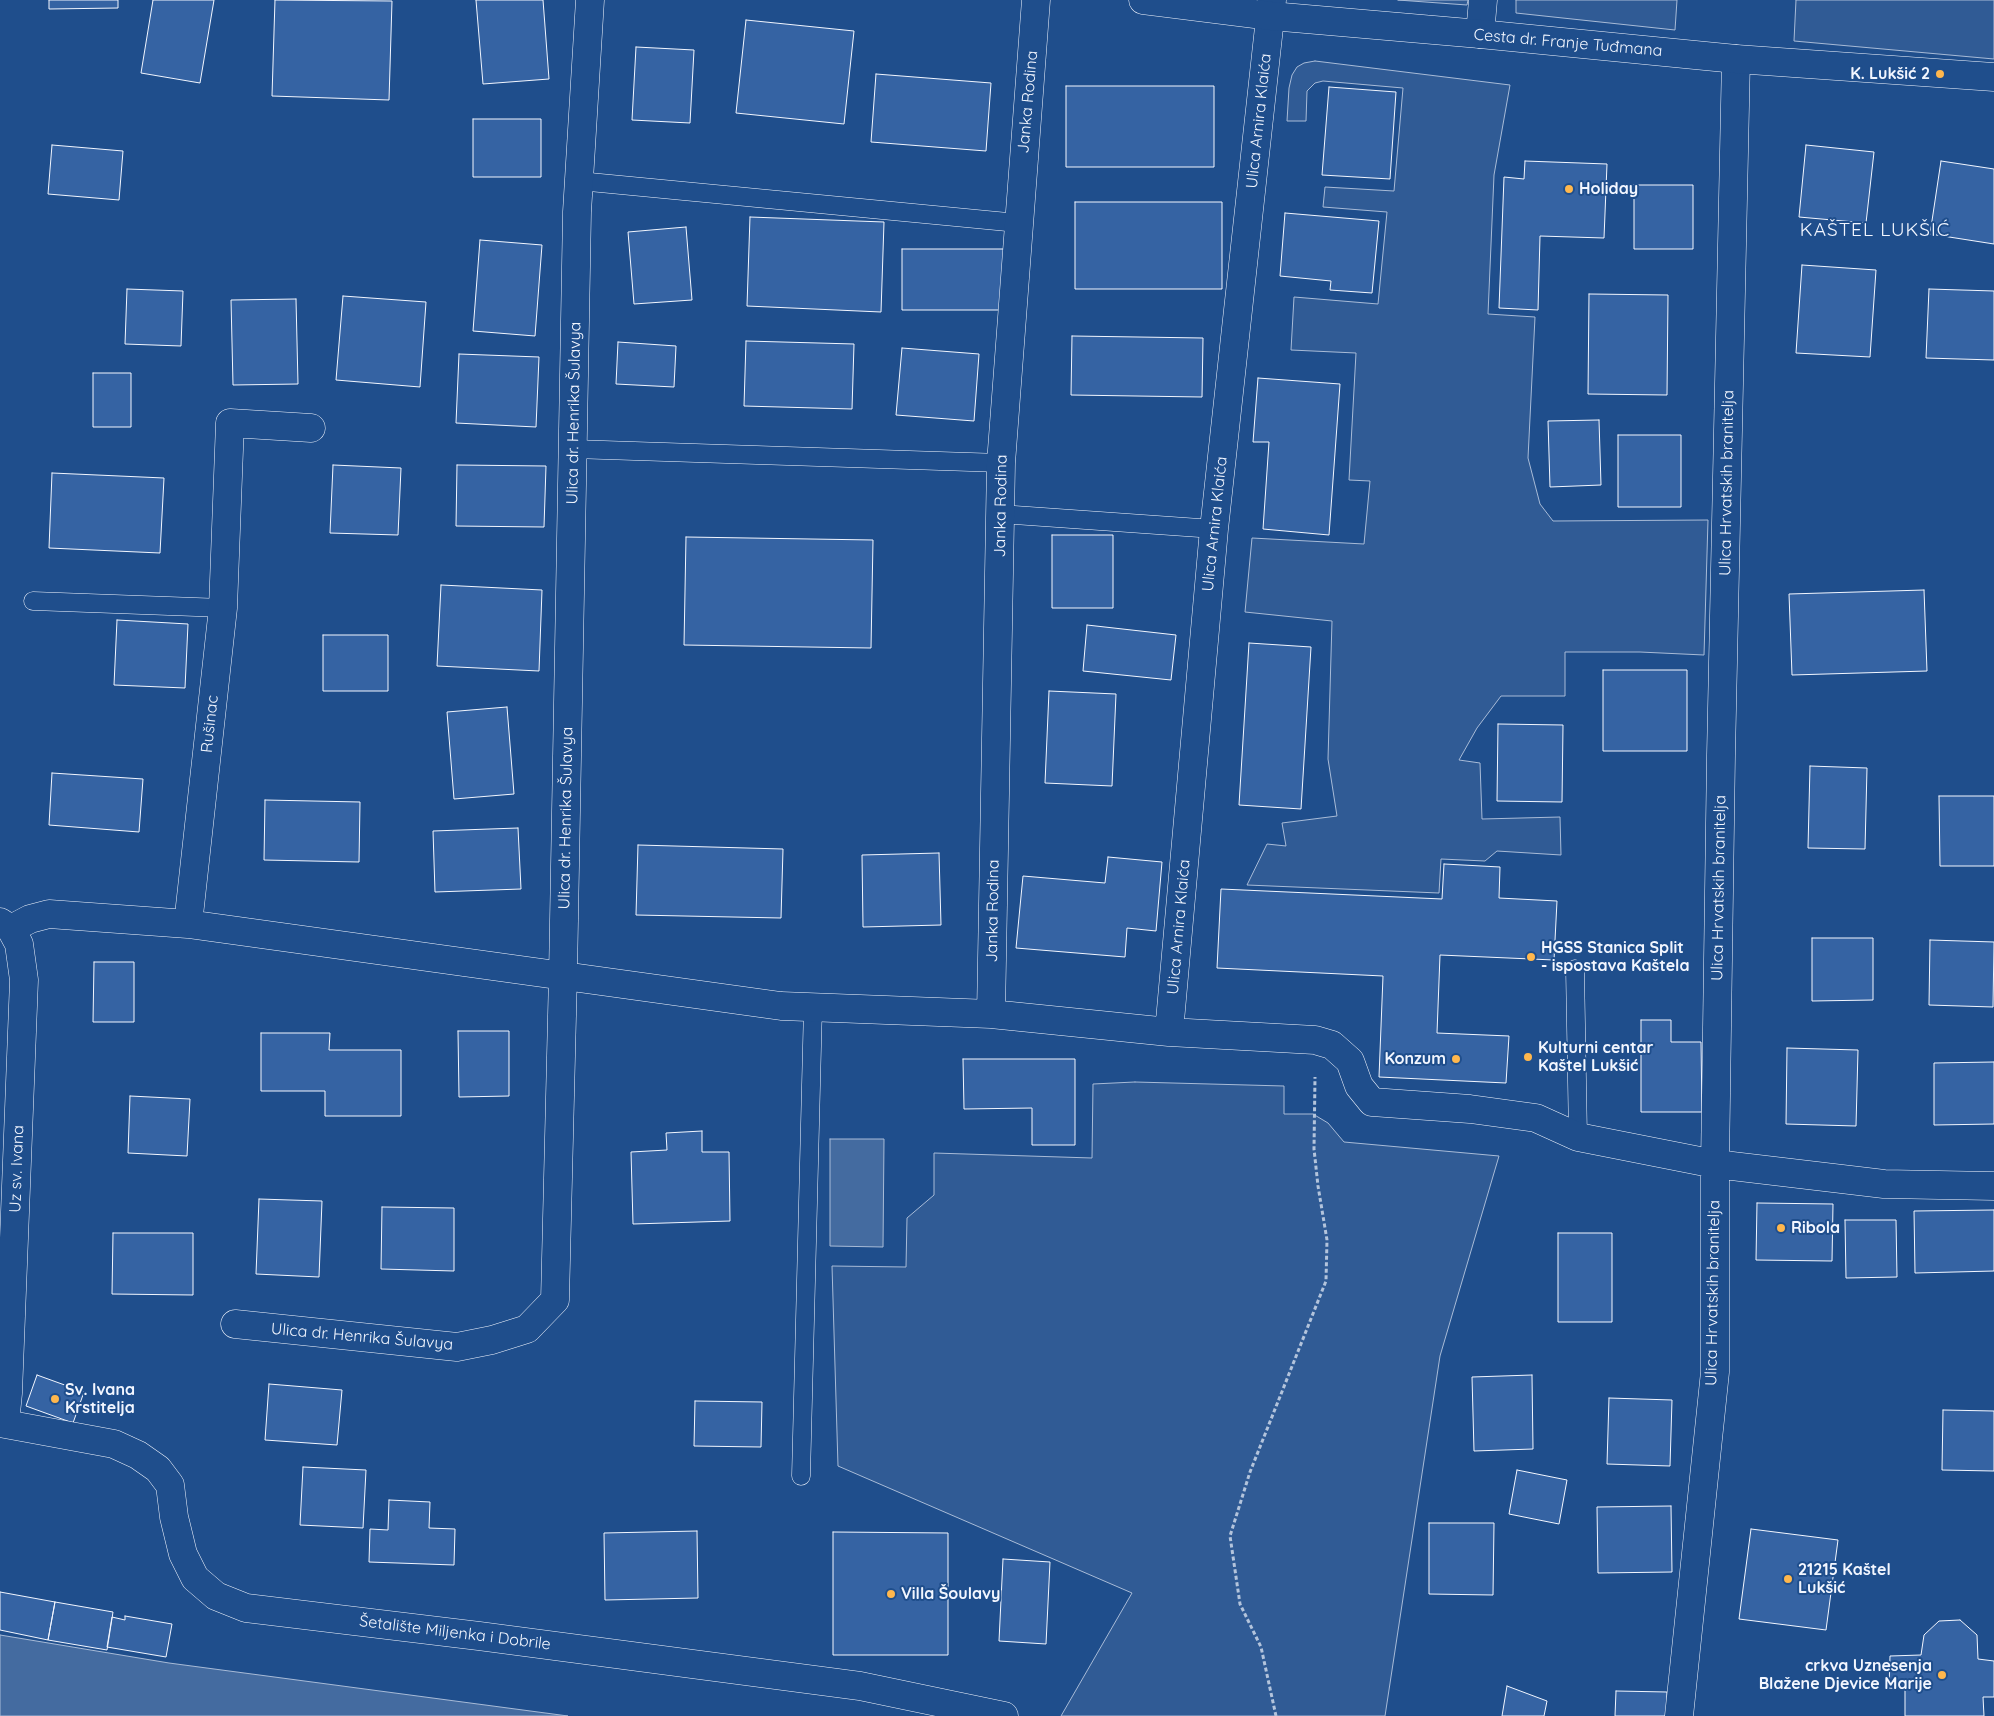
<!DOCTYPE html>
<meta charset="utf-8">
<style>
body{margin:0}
canvas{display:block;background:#1f4e8c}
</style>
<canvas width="1994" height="1716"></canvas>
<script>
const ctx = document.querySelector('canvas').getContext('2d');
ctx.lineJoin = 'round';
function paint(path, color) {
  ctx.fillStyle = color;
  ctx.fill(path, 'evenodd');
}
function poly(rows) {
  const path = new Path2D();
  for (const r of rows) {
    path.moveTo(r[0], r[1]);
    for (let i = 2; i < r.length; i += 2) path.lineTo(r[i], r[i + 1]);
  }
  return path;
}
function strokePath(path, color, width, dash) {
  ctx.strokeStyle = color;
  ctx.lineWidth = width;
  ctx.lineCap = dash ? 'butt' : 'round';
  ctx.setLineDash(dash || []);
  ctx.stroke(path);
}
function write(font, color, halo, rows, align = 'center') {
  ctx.font = font + ' Quicksand,sans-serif';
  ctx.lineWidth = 4;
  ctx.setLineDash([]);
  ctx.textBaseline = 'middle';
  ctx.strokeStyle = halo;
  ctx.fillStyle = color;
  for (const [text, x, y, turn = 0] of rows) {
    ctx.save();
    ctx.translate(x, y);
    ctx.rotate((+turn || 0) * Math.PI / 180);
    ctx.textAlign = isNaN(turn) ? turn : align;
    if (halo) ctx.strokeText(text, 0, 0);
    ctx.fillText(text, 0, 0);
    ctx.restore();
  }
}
const built = poly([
 [1398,0,1468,0,1467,5,1398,0],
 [1516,0,1677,0,1675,30,1516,13,1516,0],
 [1796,0,1994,0,1994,59,1794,41,1796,0],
 [1315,61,1510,85,1494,175,1488,314,1535,317,1528,458,1540,504,1553,521,1708,520,1704,655,1640,652,1565,652,1565,696,1501,696,1477,728,1459,760,1480,763,1482,819,1560,817,1561,855,1497,851,1485,861,1441,859,1439,893,1247,885,1267,844,1286,846,1282,823,1337,816,1328,759,1332,621,1245,612,1252,538,1364,544,1370,481,1349,480,1356,353,1291,350,1294,297,1378,304,1387,212,1323,207,1325,187,1394,191,1403,88,1323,81,1315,83,1307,91,1306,121,1287,121,1289,88,1292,75,1297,67,1304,63,1315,61],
 [1135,1082,1284,1086,1284,1114,1313,1114,1328,1123,1344,1142,1499,1156,1440,1356,1385,1716,1061,1716,1132,1593,838,1466,832,1266,906,1267,907,1218,934,1195,934,1153,1092,1158,1093,1084,1135,1082]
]);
paint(built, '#305b95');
strokePath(built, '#a8bbd7', 1);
const water = poly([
 [830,1139,884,1139,883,1247,830,1246,830,1139],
 [0,1635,169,1663,568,1716,0,1716,0,1635]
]);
paint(water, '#446ba0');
strokePath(water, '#a8bbd7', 1);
const building = poly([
 [49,0,118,0,118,8,49,9,49,0],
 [153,0,214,0,200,83,141,73,153,0],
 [275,0,392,1,389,100,272,96,275,0],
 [476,0,543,0,549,79,483,84,476,0],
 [746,20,854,31,844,124,736,113,746,20],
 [636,47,694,50,690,123,632,120,636,47],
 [876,74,991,83,986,151,871,142,876,74],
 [1066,86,1214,86,1214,167,1066,167,1066,86],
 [1329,87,1396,92,1390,179,1322,175,1329,87],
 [473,119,541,119,541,177,473,177,473,119],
 [52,145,123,151,119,200,48,194,52,145],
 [1806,145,1874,152,1866,223,1799,217,1806,145],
 [1525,161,1607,164,1604,238,1540,236,1538,310,1499,308,1504,177,1524,179,1525,161],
 [1941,161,1994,169,1994,244,1930,234,1941,161],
 [1634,185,1693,185,1693,249,1634,249,1634,185],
 [1075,202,1222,202,1222,289,1075,289,1075,202],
 [1285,213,1379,221,1372,293,1330,290,1331,281,1280,276,1285,213],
 [750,217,884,222,881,312,747,306,750,217],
 [686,227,692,300,634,304,628,232,686,227],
 [480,240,542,245,535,336,473,331,480,240],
 [902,249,1005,249,1005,310,902,310,902,249],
 [1802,265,1876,270,1870,357,1796,353,1802,265],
 [127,289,183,291,181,346,125,344,127,289],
 [1929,289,1994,291,1994,360,1926,358,1929,289],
 [1589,294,1668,295,1667,395,1588,394,1589,294],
 [343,296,426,302,420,387,336,380,343,296],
 [296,299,298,384,233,385,231,300,296,299],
 [1072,336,1203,338,1202,397,1071,395,1072,336],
 [746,341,854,344,852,409,744,406,746,341],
 [618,342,676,346,674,387,616,384,618,342],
 [902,348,979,354,974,421,896,415,902,348],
 [459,354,539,357,536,427,456,423,459,354],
 [93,373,131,373,131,427,93,427,93,373],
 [1258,378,1340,384,1329,535,1263,529,1269,442,1253,442,1258,378],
 [1599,420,1601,485,1550,487,1548,421,1599,420],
 [1618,435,1681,435,1681,507,1618,507,1618,435],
 [333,465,401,468,398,535,330,533,333,465],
 [457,465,546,466,544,527,456,526,457,465],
 [52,473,164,478,160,553,49,548,52,473],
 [1052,535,1113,535,1113,608,1052,608,1052,535],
 [686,537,873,540,871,648,684,645,686,537],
 [441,585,542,590,539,671,437,666,441,585],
 [1924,590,1927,671,1792,675,1789,594,1924,590],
 [117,620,188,624,185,688,114,685,117,620],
 [1087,625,1176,635,1171,680,1083,671,1087,625],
 [323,635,388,635,388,691,323,691,323,635],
 [1249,643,1311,647,1301,809,1239,805,1249,643],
 [1603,670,1687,670,1687,751,1603,751,1603,670],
 [1049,691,1116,694,1112,786,1045,783,1049,691],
 [507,707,514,794,454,799,447,712,507,707],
 [1498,724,1563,725,1562,802,1497,801,1498,724],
 [1810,766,1867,768,1865,849,1808,848,1810,766],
 [52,773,143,779,139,832,49,825,52,773],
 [1939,796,1994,796,1994,866,1940,866,1939,796],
 [265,800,360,802,359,862,264,860,265,800],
 [518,828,521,889,435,892,433,831,518,828],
 [638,845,783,849,781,918,636,915,638,845],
 [939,853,941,925,863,927,862,855,939,853],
 [1108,857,1162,862,1156,931,1127,928,1125,957,1016,948,1023,876,1105,883,1108,857],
 [1444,864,1500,867,1499,898,1557,901,1554,960,1440,955,1437,1033,1509,1036,1506,1083,1379,1077,1383,976,1217,968,1221,889,1442,899,1444,864],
 [1812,938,1873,938,1873,1000,1812,1001,1812,938],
 [1930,940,1994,942,1993,1007,1929,1005,1930,940],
 [94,962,134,962,134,1022,93,1022,94,962],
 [1641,1020,1671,1020,1671,1042,1701,1042,1702,1112,1641,1112,1641,1020],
 [458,1031,509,1031,509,1096,459,1097,458,1031],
 [261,1033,330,1033,329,1050,401,1050,401,1116,325,1116,325,1091,261,1091,261,1033],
 [1787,1048,1858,1050,1856,1126,1786,1124,1787,1048],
 [963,1059,1075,1059,1075,1145,1032,1145,1032,1108,964,1109,963,1059],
 [1994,1062,1994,1124,1934,1125,1934,1063,1994,1062],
 [130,1096,190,1099,187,1156,128,1153,130,1096],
 [702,1131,702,1152,729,1152,730,1221,633,1224,631,1152,667,1150,666,1133,702,1131],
 [259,1199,322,1201,319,1277,256,1274,259,1199],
 [1757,1203,1833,1204,1832,1261,1756,1260,1757,1203],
 [382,1207,454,1208,454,1271,381,1269,382,1207],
 [1994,1210,1994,1271,1915,1273,1914,1211,1994,1210],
 [1845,1220,1896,1220,1897,1277,1846,1278,1845,1220],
 [113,1233,193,1233,193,1295,112,1294,113,1233],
 [1558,1233,1612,1233,1612,1322,1558,1322,1558,1233],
 [37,1375,84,1392,73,1423,26,1406,37,1375],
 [1532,1375,1533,1449,1474,1451,1472,1377,1532,1375],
 [269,1384,342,1390,337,1445,265,1440,269,1384],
 [1609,1398,1672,1400,1670,1466,1607,1464,1609,1398],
 [695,1401,762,1402,761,1447,694,1446,695,1401],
 [1943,1410,1994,1411,1994,1471,1942,1470,1943,1410],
 [303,1467,366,1470,363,1528,300,1525,303,1467],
 [1517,1470,1567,1480,1559,1524,1509,1514,1517,1470],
 [389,1500,430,1502,429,1528,455,1529,454,1565,369,1562,370,1529,388,1530,389,1500],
 [1671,1506,1672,1572,1598,1573,1597,1507,1671,1506],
 [1429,1523,1494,1523,1493,1595,1429,1594,1429,1523],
 [1751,1529,1838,1540,1826,1630,1739,1619,1751,1529],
 [697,1531,698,1598,605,1600,604,1533,697,1531],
 [833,1532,948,1533,948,1655,833,1655,833,1532],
 [1003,1559,1050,1562,1046,1644,999,1641,1003,1559],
 [0,1592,55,1602,48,1640,0,1630,0,1592],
 [55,1602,113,1612,107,1650,48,1640,55,1602],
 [125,1616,172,1624,166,1657,107,1647,112,1617,125,1620,125,1616],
 [1960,1620,1977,1635,1978,1659,1994,1661,1994,1697,1983,1697,1984,1716,1905,1716,1905,1689,1889,1688,1890,1656,1921,1655,1924,1635,1939,1621,1960,1620],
 [1507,1686,1547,1701,1544,1716,1502,1716,1507,1686],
 [1616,1691,1667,1692,1667,1716,1615,1716,1616,1691]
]);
paint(building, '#3563a3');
strokePath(building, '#f2f6ff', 1);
const service = poly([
 [579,181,1018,223],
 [573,449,1001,463],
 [1000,514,1214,529],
 [33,601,223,608],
 [1575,969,1578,1137],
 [801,1476,813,1007]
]);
const minor = poly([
 [1480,34,1483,0],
 [0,922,11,929,19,944,24,980,8,1393,5,1423],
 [188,924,781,1006,991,1014,1169,1032,1315,1040,1332,1045,1350,1061,1359,1086,1372,1102,1470,1109,1536,1118,1578,1137,1715,1164,1884,1184,1994,1186],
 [11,929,30,919,49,914,188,924,223,608,230,423,311,428],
 [991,1014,1001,463,1036,0],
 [1169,1032,1214,529,1272,0],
 [235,1324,457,1347,492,1340,527,1329,555,1300,563,975,577,212,590,0],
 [0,1423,114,1444,138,1455,158,1469,170,1485,174,1517,183,1554,195,1578,216,1596,246,1608,479,1636,860,1686,1004,1716],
 [1679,1716,1715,1372,1715,1164,1721,755,1736,59]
]);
const secondary = poly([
 [1143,0,1271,16,1480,34,1736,59,1994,77]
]);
strokePath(service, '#f2f6ff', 19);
strokePath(minor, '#f2f6ff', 29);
strokePath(secondary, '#f2f6ff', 29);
strokePath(poly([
 [1276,1716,1261,1647,1240,1604,1230,1536,1250,1472,1326,1281,1327,1240,1318,1186,1314,1149,1315,1077]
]), '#b3c4dc', 3, [4, 2.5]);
strokePath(service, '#1f4e8c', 18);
strokePath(minor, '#1f4e8c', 28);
strokePath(secondary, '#1f4e8c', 28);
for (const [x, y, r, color] of [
 [1940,74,5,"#ffb74d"],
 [1569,189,5,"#ffb74d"],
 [1531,957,5,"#ffb74d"],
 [1528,1057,5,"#ffb74d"],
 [1456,1059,5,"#ffb74d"],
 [1781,1228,5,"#ffb74d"],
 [55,1399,5,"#ffb74d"],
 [1788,1579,5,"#ffb74d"],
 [891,1594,5,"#ffb74d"],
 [1942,1675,5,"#ffb74d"]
]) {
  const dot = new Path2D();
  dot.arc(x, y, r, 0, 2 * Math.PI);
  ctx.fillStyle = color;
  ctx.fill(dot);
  strokePath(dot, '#1f4e8c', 2);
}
write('16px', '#f2f6ff', '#1f4e8c', [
 ["Cesta dr. Franje Tuđmana",1568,43,5],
 ["Janka Rodina",1028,102,-85],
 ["Ulica Arnira Klaića",1259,121,-84],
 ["Ulica dr. Henrika Šulavya",574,413,-89],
 ["Ulica Hrvatskih branitelja",1727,483,-89],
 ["Janka Rodina",1001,506,-89],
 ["Ulica Arnira Klaića",1215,524,-84],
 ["Rušinac",210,724,-84],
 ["Ulica dr. Henrika Šulavya",566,818,-89],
 ["Ulica Hrvatskih branitelja",1719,888,-89],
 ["Janka Rodina",993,911,-89],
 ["Ulica Arnira Klaića",1179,927,-85],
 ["Uz sv. Ivana",17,1169,-88],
 ["Ulica Hrvatskih branitelja",1713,1293,-89],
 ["Ulica dr. Henrika Šulavya",362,1337,5],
 ["Šetalište Miljenka i Dobrile",455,1633,7]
]);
write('bold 16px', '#f2f6ff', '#1f4e8c', [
 ["K. Lukšić 2",1930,74,"right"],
 ["Holiday",1579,189],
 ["HGSS Stanica Split",1541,948],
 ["- ispostava Kaštela",1541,966],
 ["Kulturni centar",1538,1048],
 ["Kaštel Lukšić",1538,1066],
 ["Konzum",1446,1059,"right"],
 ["Ribola",1791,1228],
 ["Sv. Ivana",65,1390],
 ["Krstitelja",65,1408],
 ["21215 Kaštel",1798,1570],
 ["Lukšić",1798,1588],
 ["Villa Šoulavy",901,1594],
 ["crkva Uznesenja",1932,1666,"right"],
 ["Blažene Djevice Marije",1932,1684,"right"]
], 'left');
ctx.letterSpacing = '1px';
write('19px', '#f2f6ff', '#1f4e8c', [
 ["KAŠTEL LUKŠIĆ",1875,230]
]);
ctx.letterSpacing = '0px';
</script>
